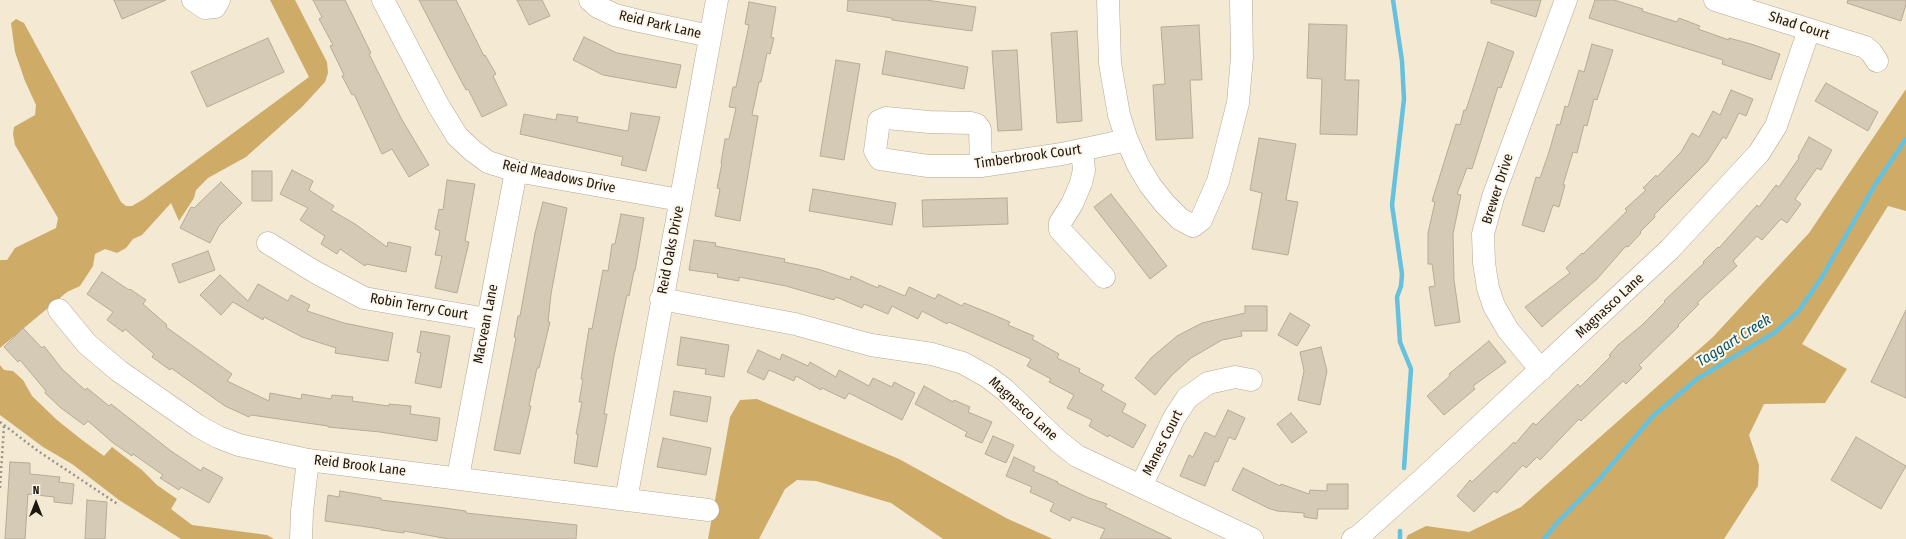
<!DOCTYPE html>
<style>
body{margin:0}
#map{position:relative;width:1906px;height:539px;overflow:hidden;background:#f4e9d3;font-family:"Fira Sans Condensed",sans-serif}
canvas{display:block}
.north{position:absolute;left:16px;top:483px;width:40px;height:40px;-webkit-text-stroke:3px #fef6e9;paint-order:stroke;rotate:0deg;font-size:11px;font-weight:700;line-height:16px;text-align:center;color:#1b160f}
.north::after{content:'';display:block;margin:auto;width:14px;height:18px;background:#1b160f;clip-path:polygon(50% 0,100% 100%,50% 72%,0 100%)}
</style>
<div id="map">
<canvas width="1906" height="539"></canvas>
<div class="north">N</div>
</div>
<script>
const ctx = document.querySelector('canvas').getContext('2d');
ctx.lineJoin = 'round';
function paint(path, color) {
  ctx.fillStyle = color;
  ctx.fill(path, 'evenodd');
}
function poly(rows) {
  const path = new Path2D();
  for (const r of rows) {
    path.moveTo(r[0], r[1]);
    for (let i = 2; i < r.length; i += 2) path.lineTo(r[i], r[i + 1]);
  }
  return path;
}
function strokePath(path, color, width, dash) {
  ctx.strokeStyle = color;
  ctx.lineWidth = width;
  ctx.lineCap = dash ? 'butt' : 'round';
  ctx.setLineDash(dash || []);
  ctx.stroke(path);
}
function write(font, color, halo, rows, align = 'center') {
  ctx.font = font + ' "Fira Sans Condensed",sans-serif';
  ctx.lineWidth = 4;
  ctx.setLineDash([]);
  ctx.textBaseline = 'middle';
  ctx.strokeStyle = halo;
  ctx.fillStyle = color;
  for (const [text, x, y, turn = 0] of rows) {
    ctx.save();
    ctx.translate(x, y);
    ctx.rotate((+turn || 0) * Math.PI / 180);
    ctx.textAlign = isNaN(turn) ? turn : align;
    if (halo) ctx.strokeText(text, 0, 0);
    ctx.fillText(text, 0, 0);
    ctx.restore();
  }
}
paint(poly([
 [270,0,295,0,327,62,328,73,325,82,302,107,246,157,208,178,196,190,194,198,179,221,171,203,142,235,133,239,126,248,117,253,105,249,95,254,93,266,80,286,67,292,0,348,0,260,7,260,15,248,56,228,58,218,15,145,13,134,14,127,35,115,36,105,25,81,15,52,11,23,16,19,24,23,121,202,126,206,132,206,144,199,309,77],
 [1906,89,1906,211,1888,206,1802,344,1847,369,1825,403,1764,404,1749,435,1759,465,1758,486,1724,539,1406,539,1408,535,1426,526,1469,532,1521,507,1713,337,1809,233],
 [0,365,4,370,13,371,23,380,32,396,57,420,82,440,104,456,112,447,142,470,157,485,177,499,171,509,192,525,267,535,274,539,181,539,119,500,72,464,43,447,0,415],
 [757,399,899,459,1008,519,1053,539,943,539,891,503,816,481,797,480,785,489,759,539,708,539,730,417,740,400]
]), '#ceab67');
strokePath(poly([
 [1393,0,1402,61,1404,99,1392,205,1402,274,1401,286,1397,297,1400,342,1411,369,1404,468],
 [1400,539,1400,531],
 [1544,539,1557,523,1598,481,1653,416,1697,379,1774,333,1798,312,1822,277,1875,185,1906,139]
]), '#66c1de', 4.5);
const building = poly([
 [114,0,166,0,122,19,114,0],
 [313,0,345,0,371,53,369,54,401,118,429,165,409,177,392,149,382,154,354,94,352,95,342,76,344,75,330,46,333,45,319,19,322,17,313,0],
 [419,0,456,0,484,56,485,55,496,74,493,76,507,105,482,117,468,89,466,90,449,58,419,0],
 [517,0,542,0,550,16,529,25,517,0],
 [848,0,926,0,976,7,972,31,892,20,892,18,847,11,848,0],
 [1491,0,1541,0,1536,17,1491,3,1491,0],
 [1595,0,1614,0,1643,9,1642,11,1677,22,1679,18,1700,26,1698,29,1729,40,1729,38,1751,44,1780,54,1771,80,1722,64,1723,60,1589,18,1595,0],
 [1848,0,1906,0,1906,4,1901,21,1847,3,1848,0],
 [749,2,776,7,771,37,774,38,770,54,767,53,761,82,759,82,752,115,758,116,740,221,715,216,720,189,717,188,722,163,721,163,725,139,729,139,736,108,729,107,733,87,736,87,749,25,745,24,749,2],
 [1309,24,1347,25,1345,80,1359,80,1357,135,1320,134,1322,79,1307,78,1309,24],
 [1199,25,1202,80,1190,80,1193,138,1156,140,1153,85,1165,84,1161,27,1199,25],
 [1077,31,1082,121,1057,123,1051,33,1077,31],
 [584,37,617,53,681,65,676,88,603,75,573,60,584,37],
 [268,38,284,72,207,107,191,72,268,38],
 [1488,42,1514,52,1501,88,1498,87,1472,169,1467,168,1457,194,1461,195,1453,234,1454,280,1460,322,1435,326,1429,287,1435,286,1432,264,1428,264,1428,233,1435,202,1432,201,1456,124,1460,125,1464,110,1466,110,1488,42],
 [1592,44,1613,50,1597,100,1594,99,1587,126,1584,125,1577,153,1573,152,1563,185,1565,185,1559,207,1553,205,1544,232,1522,225,1536,177,1540,178,1549,152,1557,124,1560,125,1565,106,1568,107,1579,70,1584,72,1592,44],
 [1017,50,1022,130,998,131,992,51,1017,50],
 [886,51,968,67,964,89,882,74,886,51],
 [836,60,860,64,844,160,820,156,836,60],
 [1826,83,1878,112,1868,131,1815,101,1826,83],
 [1731,90,1753,99,1746,116,1739,113,1726,139,1723,137,1707,162,1654,215,1655,217,1640,232,1641,233,1628,247,1626,246,1597,279,1542,327,1525,307,1570,273,1566,268,1582,253,1583,254,1627,211,1625,209,1646,190,1643,188,1656,175,1657,177,1681,152,1692,133,1699,137,1713,111,1720,115,1731,90],
 [631,113,660,117,646,171,621,165,623,157,520,134,524,114,556,120,557,114,578,117,577,122,628,131,631,113],
 [1809,137,1832,150,1821,170,1817,168,1795,199,1801,204,1787,223,1781,219,1762,240,1757,236,1733,261,1737,266,1697,303,1699,304,1678,325,1679,326,1639,365,1642,368,1626,384,1623,381,1581,421,1579,419,1540,460,1537,457,1526,468,1523,465,1497,493,1494,491,1474,512,1457,496,1470,480,1472,482,1514,442,1515,444,1533,423,1536,425,1578,384,1580,387,1611,356,1609,355,1618,345,1641,326,1665,302,1664,301,1704,263,1703,262,1718,247,1719,248,1757,205,1759,207,1776,185,1779,187,1799,158,1798,157,1809,137],
 [1259,138,1296,144,1286,200,1298,202,1288,255,1252,249,1262,193,1250,190,1259,138],
 [292,170,313,181,309,190,334,206,331,210,355,224,387,247,388,242,411,247,406,272,366,264,365,266,340,249,337,254,321,244,325,236,300,220,308,208,280,194,292,170],
 [252,171,272,171,272,201,252,201,252,171],
 [447,180,475,184,465,241,469,242,457,293,435,288,442,256,435,255,440,231,435,229,439,209,443,210,447,180],
 [221,182,242,203,219,226,210,243,180,228,191,207,194,208,221,182],
 [813,189,896,203,892,225,809,211,813,189],
 [1111,194,1167,266,1150,279,1094,207,1111,194],
 [1007,198,1008,224,923,227,922,200,1007,198],
 [543,202,567,208,551,294,548,322,550,322,539,368,537,368,529,406,531,406,520,454,494,450,516,338,514,337,518,316,520,316,535,233,543,202],
 [621,214,644,218,635,271,634,271,629,296,627,295,614,356,604,414,607,414,597,467,574,463,578,434,576,434,582,402,579,402,583,379,581,379,589,328,592,329,603,270,608,271,612,244,615,244,621,214],
 [694,240,716,243,715,246,785,259,784,262,818,269,850,280,851,276,878,288,879,285,905,296,909,287,935,299,938,294,962,306,964,303,989,313,1010,322,1008,325,1034,336,1032,339,1059,354,1057,358,1080,369,1079,372,1104,385,1101,390,1126,404,1122,412,1146,425,1133,448,1109,435,1108,437,1089,426,1092,420,1067,408,1074,395,1049,382,1051,379,1027,366,1031,359,949,322,947,324,922,311,918,319,892,306,888,314,864,304,862,308,836,297,834,300,786,286,739,277,739,281,717,277,718,274,689,270,694,240],
 [208,251,215,270,179,283,172,264,208,251],
 [102,272,129,290,130,289,146,300,143,304,167,325,166,327,232,374,227,381,269,401,270,393,301,399,302,394,331,399,332,395,353,397,352,401,389,406,389,404,411,406,410,414,440,418,437,441,380,432,328,427,328,426,251,415,249,417,225,406,171,368,170,370,152,357,154,354,125,329,123,332,107,320,113,312,87,294,102,272],
 [220,275,248,301,258,284,288,301,291,295,310,305,307,311,344,323,393,333,388,361,335,353,336,348,302,337,264,317,263,320,233,302,221,315,200,295,220,275],
 [1245,306,1267,306,1267,331,1241,331,1242,336,1222,340,1191,358,1172,375,1155,395,1135,378,1151,358,1177,336,1202,323,1245,313,1245,306],
 [1906,310,1906,398,1871,382,1906,310],
 [1290,313,1310,325,1297,346,1278,335,1290,313],
 [23,328,42,348,44,346,62,369,85,390,87,388,109,406,111,404,171,451,201,471,203,467,223,478,209,503,181,487,179,490,160,478,163,475,133,454,132,456,112,442,88,421,84,425,61,408,45,393,46,391,20,360,18,362,4,347,23,328],
 [421,331,450,336,441,388,415,383,421,353,417,352,421,331],
 [681,337,729,345,724,377,705,374,706,369,677,365,681,337],
 [1489,341,1506,362,1473,386,1475,389,1444,415,1427,396,1450,376,1449,374,1489,341],
 [1321,347,1327,371,1320,405,1298,400,1304,371,1300,352,1321,347],
 [758,350,780,360,782,354,808,366,810,362,836,377,839,370,869,386,873,378,892,387,894,382,915,393,902,420,849,393,845,399,822,388,821,390,796,376,794,381,769,370,764,380,747,372,758,350],
 [924,386,953,402,954,400,970,407,968,412,992,422,982,443,965,436,967,432,915,404,924,386],
 [674,391,711,397,707,422,670,415,674,391],
 [1228,410,1245,418,1235,440,1229,437,1218,462,1215,461,1205,486,1180,476,1189,455,1193,457,1205,432,1215,437,1228,410],
 [1291,413,1307,432,1292,443,1277,424,1291,413],
 [993,436,1014,445,1006,463,985,454,993,436],
 [1856,437,1906,466,1881,509,1831,480,1856,437],
 [663,438,711,448,706,475,657,467,663,438],
 [1014,457,1035,467,1033,471,1058,482,1057,483,1089,498,1107,504,1105,507,1172,539,1100,539,1105,529,1072,517,1070,521,1050,511,1054,503,1030,492,1032,487,1006,476,1014,457],
 [10,462,30,463,30,474,60,477,59,482,74,484,72,504,54,502,54,497,28,494,25,539,5,539,10,462],
 [1243,468,1280,486,1281,484,1309,494,1310,490,1327,491,1327,484,1348,484,1348,509,1318,509,1317,519,1304,517,1304,513,1277,511,1268,508,1232,490,1243,468],
 [340,491,381,498,381,500,445,508,466,511,466,513,577,525,576,539,449,539,404,531,404,533,381,530,381,529,325,521,328,495,339,497,340,491],
 [87,500,107,502,105,539,85,539,87,500]
]);
paint(building, '#d5cab5');
strokePath(building, '#b6ab96', 1);
const minor = poly([
 [193,0,205,8,215,7,219,0],
 [383,0,438,105,457,136,473,151,488,162,516,171,680,200],
 [590,0,598,7,615,15,639,21,710,36],
 [1108,0,1110,63,1119,115,1127,140,1138,165,1150,185,1165,204,1180,219,1193,226,1201,220,1218,181,1238,103,1242,57,1241,0],
 [1715,0,1865,47,1871,52,1877,61],
 [1082,150,1084,170,1081,183,1072,204,1060,223,1060,230,1104,277],
 [981,166,980,129,977,125,971,123,929,122,886,118,879,121,875,151,880,159,928,166,981,166,1062,154,1127,140],
 [268,243,315,272,364,298,487,319],
 [661,299,795,324,871,345,932,354,963,363,988,377,1005,390,1058,441,1077,456,1252,539],
 [59,310,87,344,119,371,198,426,218,437,239,445,308,460,708,510],
 [1541,370,1508,330,1494,306,1488,288,1484,263,1483,234,1493,197,1566,0],
 [458,477,516,171],
 [1141,486,1174,418,1187,398,1208,383,1235,377,1251,380],
 [626,500,717,0],
 [301,539,302,511,308,460],
 [1353,539,1358,537,1424,478,1670,249,1759,153,1776,126,1809,30]
]);
strokePath(minor, '#b3a893', 23);
strokePath(poly([
 [0,422,38,451,119,505],
 [0,488,4,426]
]), '#9c9484', 2.5, [2, 3]);
strokePath(minor, '#fff', 22);
write('14px', '#1b160f', '#fef6e9', [
 ["Reid Park Lane",660,25,13],
 ["Shad Court",1799,26,18],
 ["Timberbrook Court",1028,157,-8],
 ["Reid Meadows Drive",559,177,12],
 ["Brewer Drive",1498,189,-72],
 ["Reid Oaks Drive",671,250,-79],
 ["Magnasco Lane",1610,306,-43],
 ["Robin Terry Court",419,307,10],
 ["Macvean Lane",486,324,-79],
 ["Magnasco Lane",1023,409,42],
 ["Manes Court",1163,443,-63],
 ["Reid Brook Lane",360,466,7]
]);
write('italic 15px', '#07576c', '#fef6e9', [
 ["Taggart Creek",1734,341,-32]
]);
</script>
